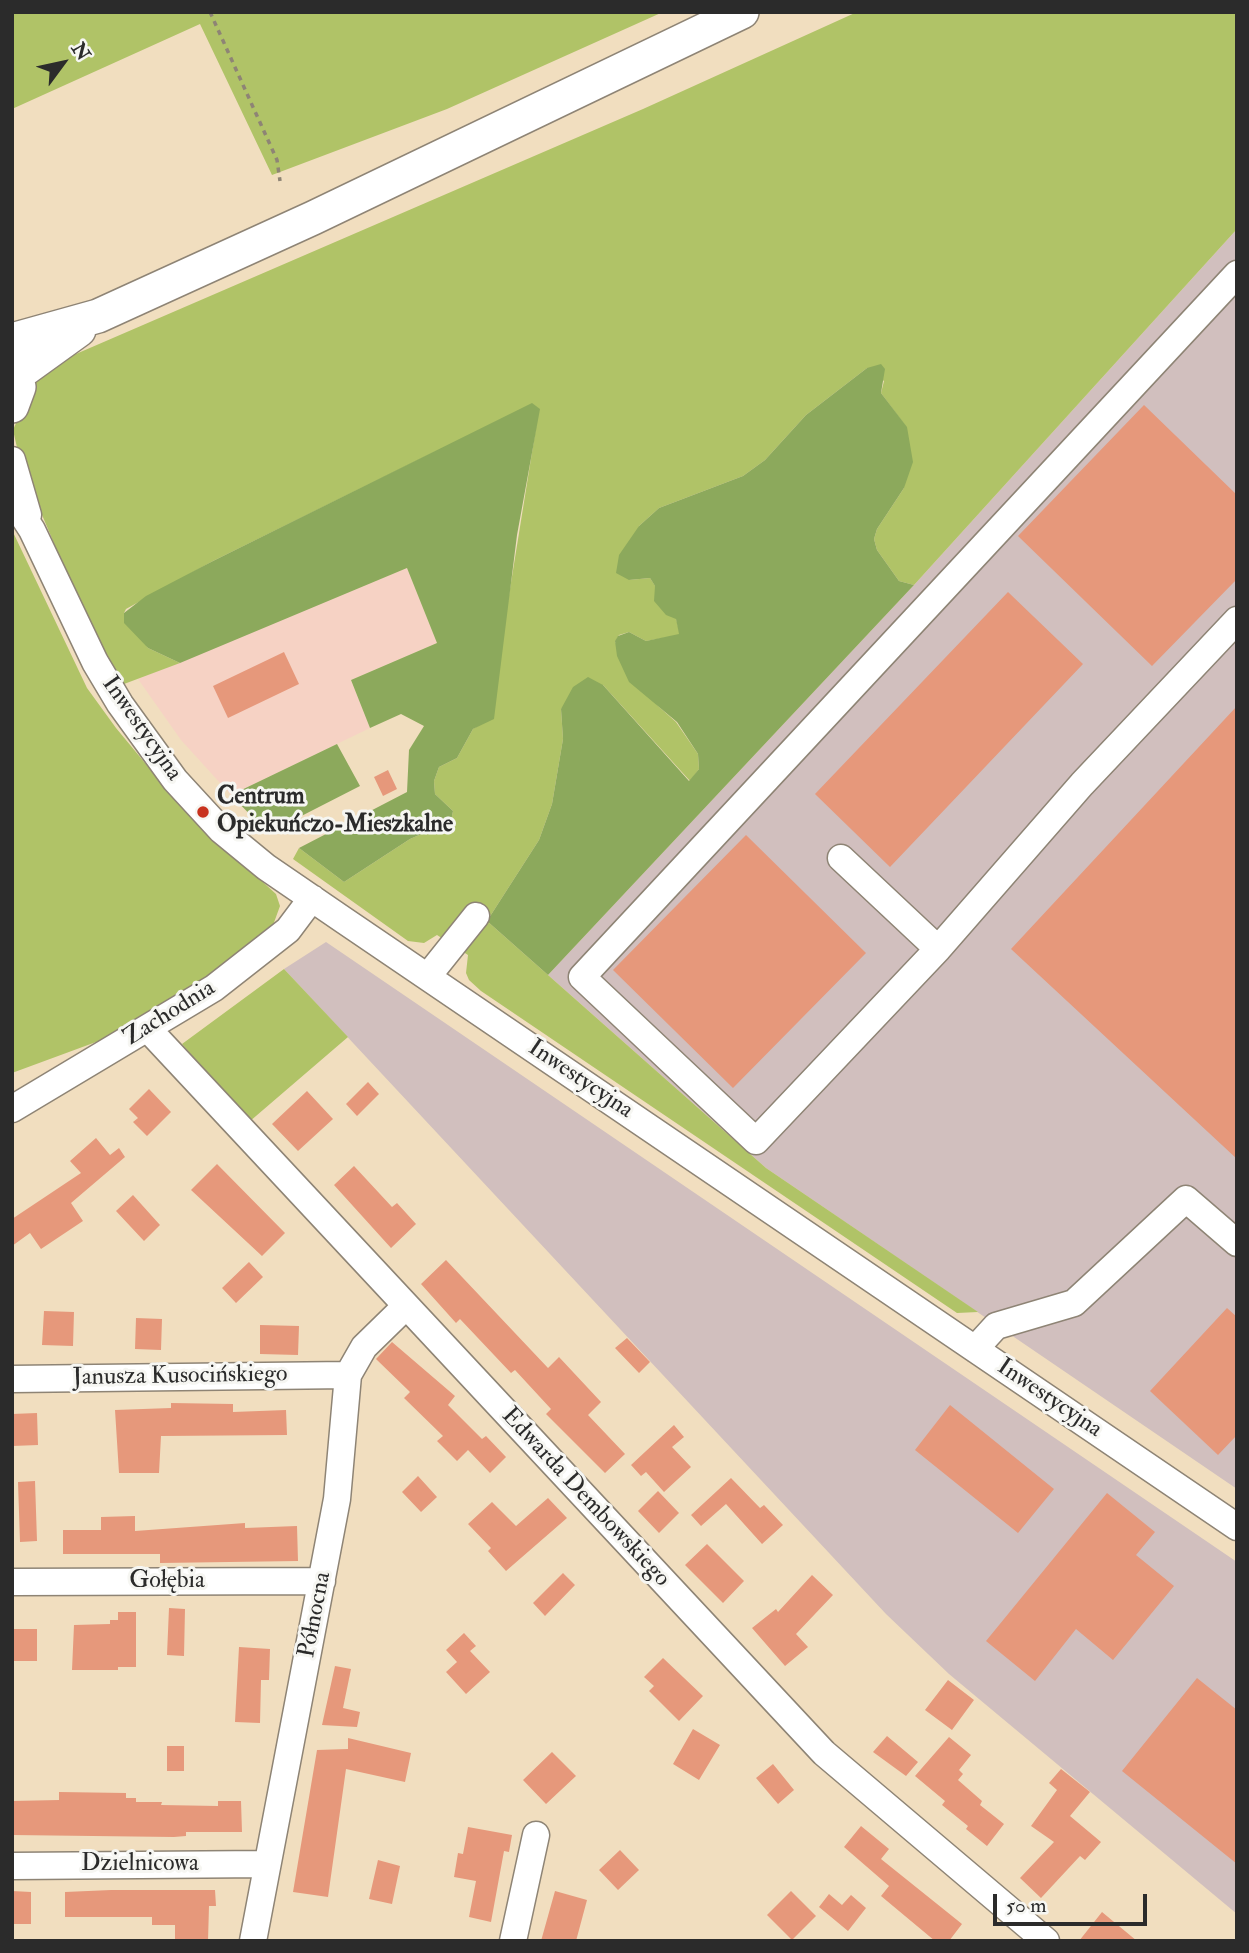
<!DOCTYPE html>
<meta charset="utf-8">
<style>
body{margin:0}
#map{position:relative;width:1249px;height:1953px;overflow:hidden;background:#f1debf;font-family:"IM FELL Double Pica",serif}
canvas{display:block}
.frame{position:absolute;inset:0;border:14px solid #2b2b2b;pointer-events:none}
.north{position:absolute;left:28px;top:28px;width:70px;height:70px;-webkit-text-stroke:5px #f6f6f2;paint-order:stroke;rotate:57deg;font-size:19px;font-weight:700;line-height:28px;text-align:center;color:#2b2b2b}
.north::after{content:'';display:block;margin:auto;width:24px;height:32px;background:#2b2b2b;clip-path:polygon(50% 0,100% 100%,50% 72%,0 100%)}
.scale{position:absolute;left:993px;top:1894px;width:154px;height:32px;box-sizing:border-box;border:4px solid #2b2b2b;border-top:0;padding-left:9px;font-size:21px;line-height:24px;white-space:nowrap;color:#2b2b2b;-webkit-text-stroke:5px #f6f6f2;paint-order:stroke}
</style>
<div id="map">
<canvas width="1249" height="1953"></canvas>
<div class="frame"></div>
<div class="north">N</div>
<div class="scale">50 m</div>
</div>
<script>
const ctx = document.querySelector('canvas').getContext('2d');
ctx.lineJoin = 'round';
function paint(path, color) {
  ctx.fillStyle = color;
  ctx.fill(path, 'evenodd');
}
function poly(rows) {
  const path = new Path2D();
  for (const r of rows) {
    path.moveTo(r[0], r[1]);
    for (let i = 2; i < r.length; i += 2) path.lineTo(r[i], r[i + 1]);
  }
  return path;
}
function strokePath(path, color, width, dash) {
  ctx.strokeStyle = color;
  ctx.lineWidth = width;
  ctx.lineCap = dash ? 'butt' : 'round';
  ctx.setLineDash(dash || []);
  ctx.stroke(path);
}
function write(font, color, halo, rows, align = 'center') {
  ctx.font = font + ' "IM FELL Double Pica",serif';
  ctx.lineWidth = 6;
  ctx.setLineDash([]);
  ctx.textBaseline = 'middle';
  ctx.strokeStyle = halo;
  ctx.fillStyle = color;
  for (const [text, x, y, turn = 0] of rows) {
    ctx.save();
    ctx.translate(x, y);
    ctx.rotate((+turn || 0) * Math.PI / 180);
    ctx.textAlign = isNaN(turn) ? turn : align;
    if (halo) ctx.strokeText(text, 0, 0);
    ctx.fillText(text, 0, 0);
    ctx.restore();
  }
}
paint(poly([
 [407,568,437,643,351,680,370,728,231,795,181,740,138,679]
]), '#f6d2c4');
paint(poly([
 [1237,229,1237,1489,766,1168,548,975,914,585],
 [326,942,1237,1562,1237,1914,949,1674,886,1614,284,969]
]), '#d1bfbe');
paint(poly([
 [12,12,663,12,447,109,272,175,200,24,12,109],
 [857,12,1237,12,1237,229,914,585,899,581,877,550,874,539,877,529,904,488,907,428,881,393,884,381,867,368,806,415,765,460,743,476,659,508,639,526,629,580,650,578,676,618,680,635,646,641,629,632,619,635,615,642,658,706,676,722,698,754,699,769,690,781,603,685,561,709,563,739,552,804,539,840,487,921,766,1168,978,1312,957,1313,481,991,469,980,466,973,468,955,437,935,424,943,408,941,293,859,299,848,344,882,410,839,451,821,453,811,435,794,434,781,439,767,457,758,473,729,489,719,539,409,532,404,213,561,126,609,124,613,148,648,180,663,124,684,102,647,69,579,21,465,13,430,35,380,62,360,643,109],
 [12,530,87,688,116,728,184,810,276,894,280,906,272,928,208,981,115,1035,12,1073],
 [284,969,348,1037,249,1122,182,1044]
]), '#b0c367');
paint(poly([
 [881,364,885,369,881,393,907,427,913,462,904,488,877,529,874,539,877,550,899,581,914,585,548,975,487,921,539,840,552,804,563,739,561,709,573,687,588,677,603,685,689,781,699,769,698,754,677,722,629,682,617,656,615,641,618,636,629,632,646,641,679,634,676,619,666,615,654,601,655,586,650,578,629,580,616,573,619,555,639,526,659,508,743,476,765,460,806,415,867,368],
 [532,403,540,409,517,535,494,719,473,729,457,758,439,767,434,781,435,794,453,811,451,821,410,839,344,882,299,848,407,792,409,750,424,726,401,714,370,728,351,680,437,643,407,568,180,663,148,648,124,623,124,613,146,596,213,561],
 [337,744,360,786,274,830,265,830,231,795]
]), '#8ca95c');
paint(poly([
 [1144,405,1237,495,1237,579,1152,666,1018,536],
 [1008,592,1083,664,890,867,815,794],
 [284,652,299,684,228,718,213,686],
 [1237,706,1237,1159,1011,949],
 [388,770,397,789,383,796,374,777],
 [746,835,866,953,733,1088,613,970],
 [368,1082,379,1094,357,1116,346,1104],
 [149,1089,171,1112,147,1136,133,1122,138,1118,129,1109],
 [307,1091,333,1119,298,1151,272,1124],
 [96,1138,110,1155,119,1148,125,1157,71,1203,83,1221,41,1249,30,1233,12,1246,12,1219,81,1173,70,1161],
 [217,1164,285,1233,262,1256,191,1190],
 [354,1166,392,1207,397,1203,416,1224,391,1248,334,1185],
 [133,1195,160,1225,144,1241,116,1211],
 [446,1260,548,1368,559,1357,601,1402,588,1415,625,1454,605,1473,546,1414,551,1409,515,1370,511,1373,460,1319,456,1323,421,1284],
 [249,1262,263,1277,236,1303,222,1288],
 [1227,1308,1237,1317,1237,1435,1218,1455,1150,1391],
 [44,1311,74,1312,73,1346,42,1345],
 [136,1318,162,1319,161,1350,135,1349],
 [260,1325,299,1326,298,1355,260,1354],
 [627,1338,650,1362,639,1373,615,1348],
 [392,1342,455,1396,448,1405,482,1439,486,1436,506,1457,490,1473,468,1450,457,1461,437,1441,443,1436,404,1398,410,1392,376,1359],
 [171,1403,233,1404,233,1412,286,1410,287,1435,161,1436,159,1473,119,1473,115,1410,171,1408],
 [950,1405,1054,1489,1018,1533,915,1450],
 [37,1413,38,1445,12,1446,12,1414],
 [674,1425,684,1437,672,1447,691,1467,664,1492,646,1472,641,1476,631,1465],
 [418,1476,437,1497,421,1512,402,1492],
 [731,1478,760,1508,764,1505,783,1525,762,1544,726,1504,701,1526,691,1515],
 [35,1481,37,1541,20,1542,18,1482],
 [658,1491,679,1513,659,1533,638,1511],
 [1107,1493,1155,1532,1136,1555,1174,1586,1113,1660,1076,1629,1035,1681,986,1641],
 [548,1498,567,1518,506,1571,488,1551,491,1548,468,1524,492,1502,516,1526],
 [135,1516,135,1531,245,1523,245,1528,297,1526,298,1561,160,1563,160,1554,63,1554,63,1530,101,1530,101,1517],
 [707,1544,744,1581,723,1603,685,1565],
 [563,1573,575,1585,545,1616,533,1603],
 [812,1575,833,1595,796,1634,808,1647,785,1666,752,1628,776,1609,778,1612],
 [169,1608,185,1609,184,1656,167,1655],
 [118,1612,136,1612,136,1667,118,1667,118,1670,72,1670,74,1625,110,1624,110,1620,118,1620],
 [12,1629,37,1629,37,1661,12,1661],
 [464,1633,476,1646,470,1651,490,1672,466,1694,446,1672,457,1662,446,1650],
 [239,1647,270,1649,269,1680,261,1680,260,1723,235,1722],
 [663,1658,703,1696,679,1721,649,1691,654,1686,644,1677],
 [335,1666,351,1669,343,1708,360,1712,357,1727,322,1725],
 [1197,1678,1237,1710,1237,1864,1122,1771],
 [948,1680,974,1700,952,1730,925,1710],
 [693,1729,720,1745,699,1780,673,1764],
 [887,1736,918,1762,906,1776,873,1752],
 [949,1737,971,1755,959,1770,963,1774,958,1780,982,1801,980,1805,1004,1824,987,1846,966,1829,968,1826,942,1805,945,1801,915,1776],
 [348,1738,411,1753,405,1782,346,1769,328,1897,293,1892,317,1750,348,1749],
 [167,1746,184,1746,184,1771,167,1771],
 [552,1752,576,1776,546,1804,523,1780],
 [773,1764,794,1790,778,1804,756,1778],
 [1061,1769,1090,1792,1070,1816,1101,1842,1085,1860,1080,1856,1041,1898,1020,1878,1054,1842,1031,1826,1057,1790,1049,1783],
 [59,1792,126,1793,126,1798,136,1798,136,1802,162,1802,161,1805,218,1806,218,1801,241,1801,242,1832,186,1832,186,1836,174,1837,12,1835,12,1801,59,1800],
 [861,1826,889,1849,881,1859,962,1924,949,1941,935,1941,881,1896,889,1886,844,1847],
 [468,1827,512,1835,509,1852,504,1851,491,1922,469,1917,476,1881,454,1877,458,1853,463,1854],
 [620,1850,639,1870,618,1890,599,1870],
 [378,1860,400,1866,392,1904,369,1899],
 [111,1890,215,1890,216,1906,209,1906,208,1941,175,1941,175,1925,152,1925,152,1917,65,1917,65,1892],
 [12,1891,31,1892,31,1924,12,1924],
 [555,1891,587,1900,576,1941,541,1941],
 [791,1891,816,1916,792,1940,767,1915],
 [829,1894,842,1905,851,1895,866,1908,848,1931,819,1907],
 [1102,1912,1137,1941,1079,1941]
]), '#e6987b');
const minor = poly([
 [1237,274,582,977,756,1141,938,949,1082,784,1237,620],
 [12,460,28,515],
 [12,499,32,530,95,662,120,704,175,780,221,830,266,867,342,919,1237,1527],
 [841,858,938,949],
 [428,976,476,916],
 [148,1029,824,1753,1046,1941],
 [12,1109,214,988,288,930,312,898],
 [975,1349,996,1326,1074,1303,1186,1199,1237,1243],
 [12,1379,348,1375],
 [12,1582,322,1581],
 [12,1866,267,1864],
 [253,1941,337,1499,348,1375,364,1347,405,1307],
 [513,1941,536,1835]
]);
const major = poly([
 [12,340,98,316,313,218,742,12],
 [12,355,19,387,12,406],
 [18,374,79,330]
]);
strokePath(minor, '#8e8475', 29);
strokePath(major, '#8e8475', 36);
strokePath(poly([
 [210,12,277,160,280,181]
]), '#8e8475', 3.5, [5, 5]);
strokePath(minor, '#fff', 26);
strokePath(major, '#fff', 33);
for (const [x, y, r, color] of [
 [203,812,7,"#c8321e"]
]) {
  const dot = new Path2D();
  dot.arc(x, y, r, 0, 2 * Math.PI);
  ctx.fillStyle = color;
  ctx.fill(dot);
  strokePath(dot, '#f6f6f2', 2.5);
}
write('24px', '#2b2b2b', '#f6f6f2', [
 ["Inwestycyjna",141,729,55],
 ["Zachodnia",170,1014,-32],
 ["Inwestycyjna",580,1080,34],
 ["Janusza Kusocińskiego",180,1377,-1],
 ["Inwestycyjna",1049,1399,34],
 ["Edwarda Dembowskiego",585,1498,47],
 ["Gołębia",167,1582],
 ["Północna",316,1615,-79],
 ["Dzielnicowa",140,1865]
]);
write('bold 24px', '#2b2b2b', '#f6f6f2', [
 ["Centrum",217,798],
 ["Opiekuńczo-Mieszkalne",217,826]
], 'left');
</script>
